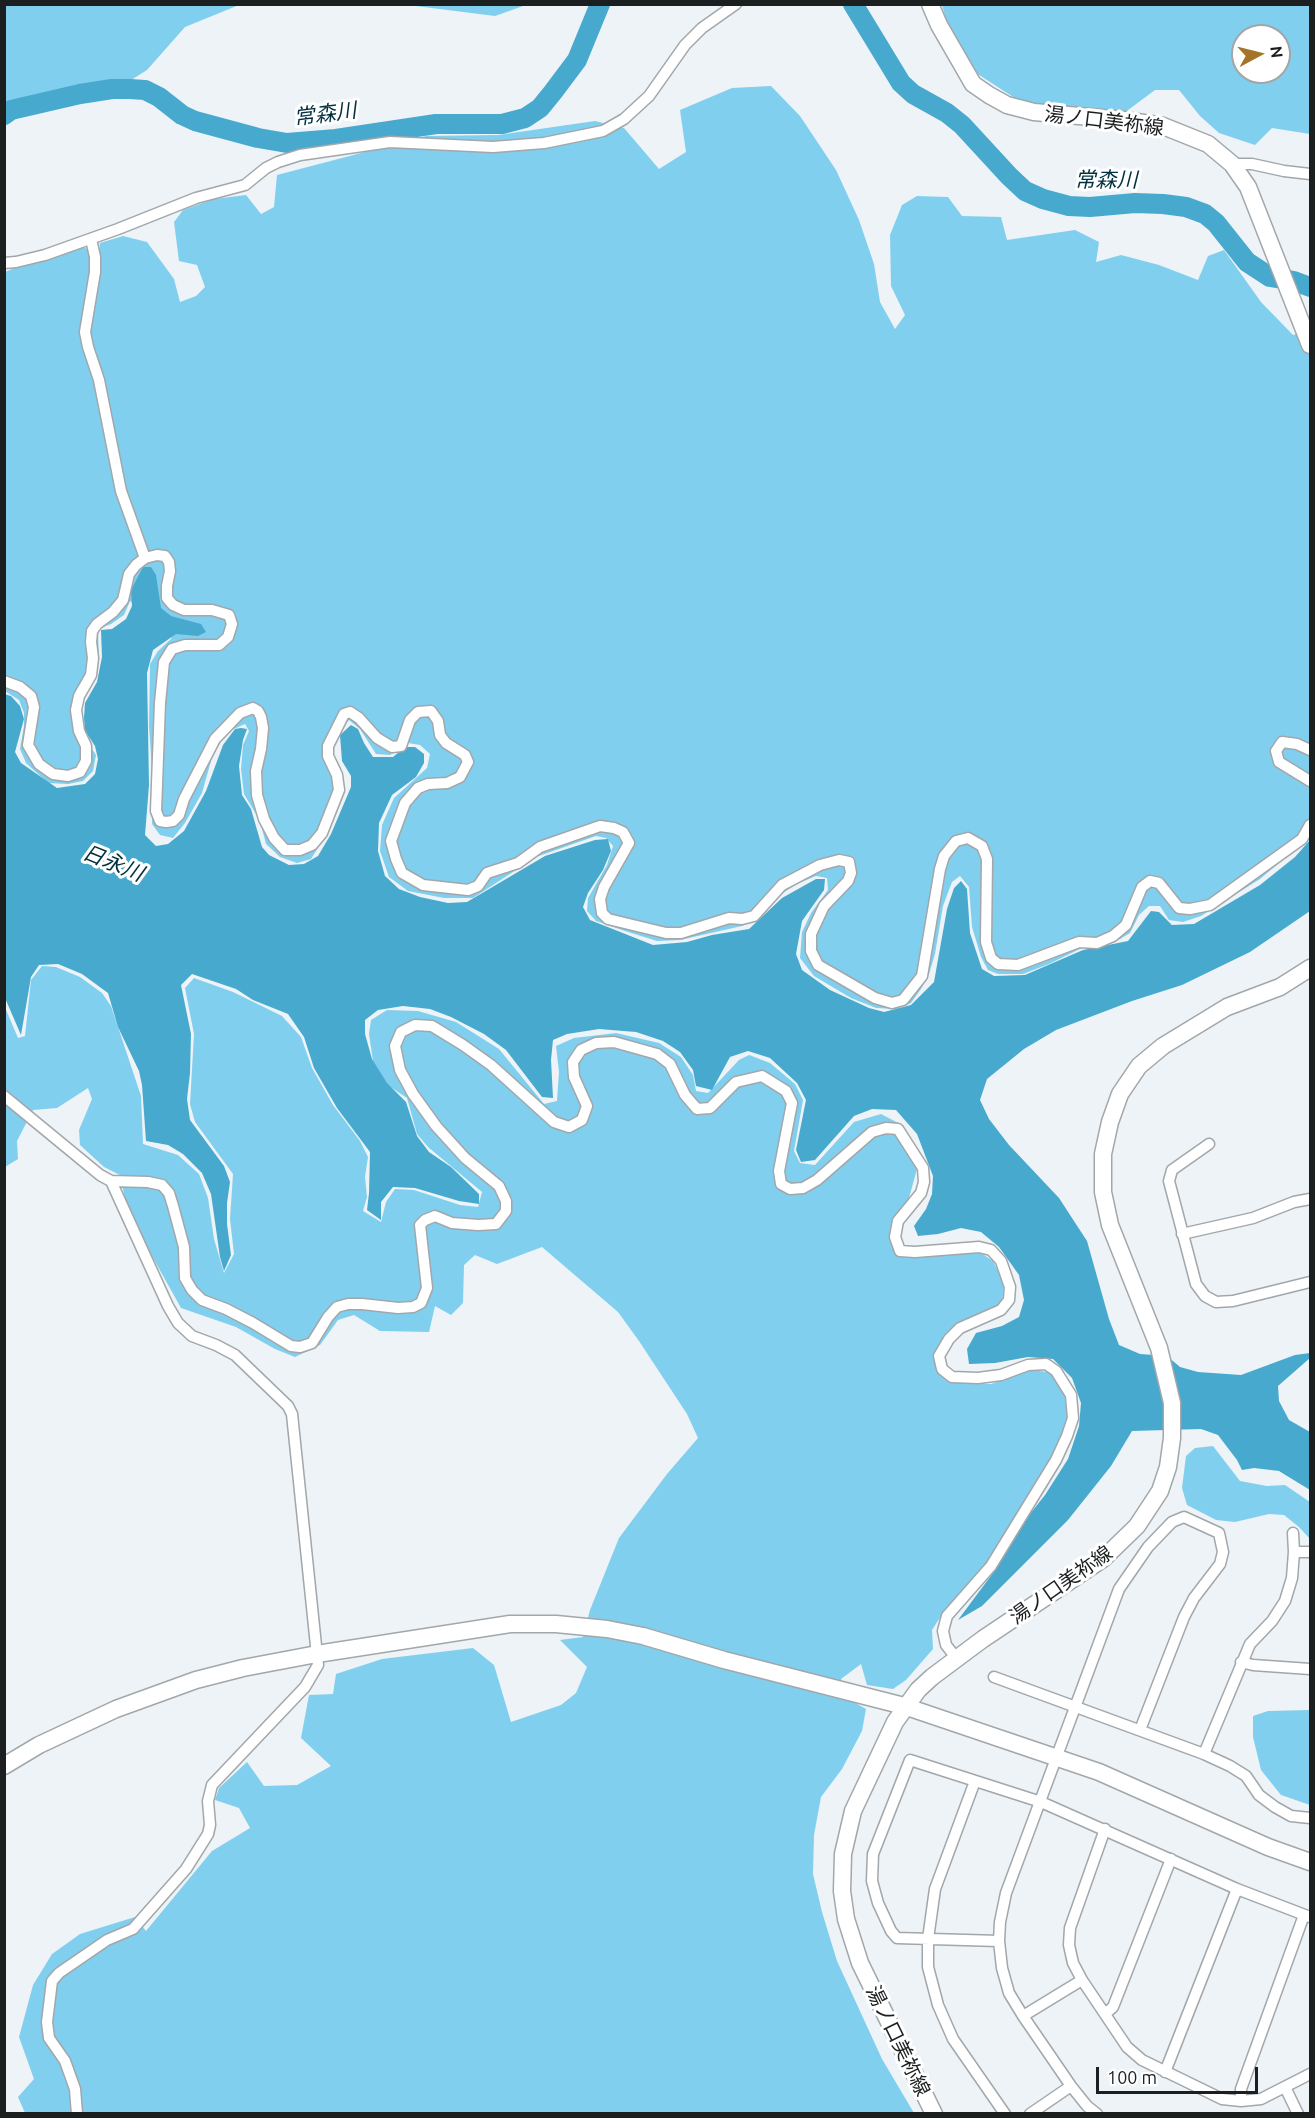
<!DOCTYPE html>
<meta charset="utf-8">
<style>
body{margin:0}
#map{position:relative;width:1315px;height:2118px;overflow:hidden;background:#edf3f6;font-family:Ubuntu,sans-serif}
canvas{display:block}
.frame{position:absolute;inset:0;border:6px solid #1c1f20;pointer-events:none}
.north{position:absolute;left:1231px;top:24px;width:60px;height:60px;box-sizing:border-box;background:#fff;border:2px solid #a4a5a6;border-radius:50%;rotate:83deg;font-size:16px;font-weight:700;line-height:24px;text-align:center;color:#1c1f20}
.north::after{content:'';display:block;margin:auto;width:21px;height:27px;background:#a47528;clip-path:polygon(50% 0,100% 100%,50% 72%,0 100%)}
.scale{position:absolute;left:1096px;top:2067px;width:162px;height:27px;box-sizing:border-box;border:3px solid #1c1f20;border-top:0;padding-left:8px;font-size:18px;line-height:21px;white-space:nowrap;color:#1c1f20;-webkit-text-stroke:4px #fff;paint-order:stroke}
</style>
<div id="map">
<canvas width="1315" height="2118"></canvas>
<div class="frame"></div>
<div class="north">N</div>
<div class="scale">100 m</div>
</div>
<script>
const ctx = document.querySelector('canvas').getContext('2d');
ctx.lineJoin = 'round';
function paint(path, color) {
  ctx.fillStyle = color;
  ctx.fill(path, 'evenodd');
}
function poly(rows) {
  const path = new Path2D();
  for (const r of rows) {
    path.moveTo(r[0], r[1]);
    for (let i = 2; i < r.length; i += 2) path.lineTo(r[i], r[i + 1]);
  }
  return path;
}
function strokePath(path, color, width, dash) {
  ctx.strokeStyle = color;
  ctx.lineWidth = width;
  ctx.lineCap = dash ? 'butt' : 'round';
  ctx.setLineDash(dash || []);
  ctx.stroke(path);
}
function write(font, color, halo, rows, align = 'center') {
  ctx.font = font + ' Ubuntu,"Noto Sans JP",sans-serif';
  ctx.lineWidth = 6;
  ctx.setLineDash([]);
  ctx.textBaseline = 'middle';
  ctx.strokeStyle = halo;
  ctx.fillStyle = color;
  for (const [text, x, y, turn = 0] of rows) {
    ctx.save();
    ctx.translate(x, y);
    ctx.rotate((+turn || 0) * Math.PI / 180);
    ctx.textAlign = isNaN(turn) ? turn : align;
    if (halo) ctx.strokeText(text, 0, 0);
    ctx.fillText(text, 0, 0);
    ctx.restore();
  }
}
paint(poly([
 [5,4,239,4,239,5,185,27,147,70,128,82,98,82,10,105,5,109],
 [408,5,526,5,495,16],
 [942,5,1310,5,1310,134,1272,128,1255,145,1219,133,1200,116,1179,90,1155,90,1124,113,1067,110,1021,102,976,73,946,20],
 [1243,36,1279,36,1279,72,1243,72],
 [771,86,800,116,836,170,859,220,874,264,880,302,895,329,905,315,891,286,890,235,902,205,917,196,948,197,962,216,1001,217,1007,240,1075,230,1099,242,1096,262,1121,255,1159,265,1198,280,1208,256,1224,250,1261,302,1293,335,1310,330,1310,834,1292,852,1260,879,1201,916,1183,922,1169,920,1160,906,1149,906,1139,915,1130,933,1120,939,1084,947,1049,964,1023,974,998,974,988,970,981,957,972,927,969,887,960,876,952,882,943,906,935,954,929,974,921,989,911,1003,897,1009,876,1008,851,998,814,976,800,958,802,932,811,913,828,890,827,878,816,876,799,883,781,894,766,912,756,920,742,926,680,940,657,941,625,931,596,921,587,911,588,898,607,865,613,846,606,838,596,836,536,857,473,898,444,898,408,891,389,877,380,851,382,825,394,798,427,768,430,754,420,745,408,743,390,755,376,754,360,729,349,720,340,729,332,751,340,766,343,781,341,797,321,843,311,859,297,863,280,857,266,844,260,821,244,794,241,769,243,745,249,731,245,724,227,732,213,754,202,793,185,823,173,838,160,835,152,824,153,784,149,726,150,664,158,651,172,638,130,601,124,615,111,624,98,629,99,662,92,682,83,699,80,717,85,739,96,755,93,771,83,781,68,784,48,783,26,763,20,749,24,726,24,713,19,700,5,691,5,272,24,264,82,247,99,253,100,243,123,236,147,242,174,279,180,302,196,296,205,287,197,265,179,261,174,222,183,210,214,199,246,195,261,214,274,207,277,175,426,136,498,135,595,121,624,128,659,169,686,152,680,110,732,88],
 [42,966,56,967,80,977,102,993,111,1006,141,1096,143,1144,178,1155,199,1174,208,1198,214,1239,224,1273,234,1254,230,1219,233,1174,195,1122,190,1104,194,1034,185,988,194,978,233,992,282,1016,301,1037,312,1068,333,1105,360,1141,368,1157,365,1177,367,1197,363,1211,381,1222,386,1202,395,1189,414,1190,460,1205,478,1207,482,1192,428,1147,417,1134,407,1098,386,1084,373,1061,369,1034,371,1020,387,1010,418,1011,456,1022,499,1049,544,1104,557,1101,559,1072,556,1046,574,1038,616,1033,659,1043,681,1057,693,1075,696,1091,708,1093,739,1060,749,1055,770,1063,795,1084,803,1100,794,1151,800,1163,815,1165,854,1122,881,1114,904,1126,905,1150,917,1169,909,1198,894,1222,896,1248,953,1254,981,1253,993,1261,1004,1283,1002,1305,953,1328,936,1357,941,1376,960,1383,991,1384,1032,1370,1056,1373,1066,1395,1069,1416,1051,1462,987,1567,945,1610,932,1630,933,1649,906,1680,893,1689,867,1685,861,1664,841,1679,852,1701,866,1709,862,1731,842,1769,821,1797,814,1835,813,1874,822,1912,837,1961,882,2059,914,2113,25,2113,18,2097,34,2079,19,2037,33,1985,52,1954,80,1934,135,1917,146,1931,212,1851,250,1828,239,1808,215,1800,219,1788,247,1762,264,1786,297,1785,331,1766,301,1738,309,1695,333,1694,336,1674,382,1659,473,1648,494,1665,511,1722,561,1705,576,1693,587,1667,560,1640,583,1637,590,1610,619,1538,667,1474,698,1438,687,1414,639,1341,618,1312,542,1247,497,1264,475,1255,464,1265,463,1303,451,1315,435,1306,429,1332,380,1331,354,1315,338,1320,320,1345,295,1357,275,1349,236,1327,181,1308,152,1256,126,1203,120,1175,104,1167,80,1145,79,1130,92,1099,88,1088,57,1108,33,1110,17,1141,18,1159,5,1167,4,1005,18,1038,25,1036,31,980],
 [1213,1446,1240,1481,1267,1486,1285,1485,1310,1502,1310,1539,1299,1527,1284,1515,1269,1514,1235,1522,1216,1520,1187,1505,1182,1488,1186,1456,1195,1448],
 [1310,1710,1310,1805,1281,1795,1261,1770,1253,1737,1253,1716,1268,1711]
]), '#81cfee');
paint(poly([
 [143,567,151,567,156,575,161,608,171,616,201,624,206,632,198,636,176,634,153,650,147,673,149,785,145,835,156,846,168,844,184,831,206,791,223,745,235,729,241,728,247,729,243,740,239,766,242,795,251,809,262,847,269,855,289,865,304,864,318,856,331,834,351,787,351,776,342,761,340,735,351,725,358,729,364,743,373,757,393,757,405,747,415,747,424,754,424,763,416,777,392,795,379,823,378,851,385,876,399,889,420,897,448,903,467,902,545,856,595,840,608,839,611,851,603,870,588,893,583,907,590,920,653,945,687,942,712,935,749,929,782,898,816,879,825,879,824,890,802,921,796,954,802,970,830,990,869,1008,884,1012,911,1005,934,982,947,909,954,888,961,881,967,889,970,933,982,969,994,976,1025,975,1083,950,1128,941,1151,911,1159,912,1172,925,1194,924,1260,885,1295,857,1310,840,1310,911,1250,952,1182,985,1132,1001,1056,1030,1024,1049,987,1079,980,1100,989,1119,1009,1145,1059,1198,1087,1241,1109,1319,1119,1345,1140,1354,1167,1356,1180,1367,1198,1372,1241,1375,1295,1355,1310,1353,1310,1358,1278,1386,1279,1401,1289,1420,1310,1432,1310,1490,1279,1471,1254,1468,1242,1470,1237,1460,1218,1435,1201,1429,1132,1431,1111,1466,1068,1520,982,1606,958,1620,993,1573,1022,1524,1045,1495,1068,1459,1079,1426,1081,1403,1072,1378,1053,1359,1028,1357,995,1363,969,1364,967,1349,976,1333,1002,1326,1019,1317,1024,1300,1019,1275,999,1247,981,1232,961,1228,938,1234,918,1236,914,1226,926,1209,932,1194,933,1176,917,1134,896,1110,872,1109,854,1116,815,1160,801,1162,796,1150,806,1100,797,1083,770,1058,748,1051,730,1057,712,1090,696,1086,693,1070,680,1052,663,1041,636,1032,599,1029,567,1034,553,1040,551,1060,553,1098,542,1097,506,1050,484,1034,451,1017,430,1009,403,1006,378,1010,365,1020,365,1034,372,1059,387,1083,406,1102,417,1136,429,1152,451,1167,479,1194,479,1204,459,1201,415,1188,393,1187,381,1202,381,1220,367,1210,369,1193,370,1152,337,1108,314,1068,304,1037,288,1014,253,1000,236,989,192,974,181,985,191,1034,190,1073,187,1099,190,1120,224,1166,230,1182,227,1203,227,1224,231,1255,224,1271,220,1257,211,1194,202,1173,183,1154,168,1145,146,1141,142,1085,139,1071,118,1027,108,993,82,974,58,964,39,965,31,977,21,1035,5,998,4,694,11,696,20,706,24,719,15,752,21,763,57,788,85,784,95,774,98,759,95,746,85,731,84,718,85,703,97,682,102,657,101,630,112,629,126,619,132,606,131,590]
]), '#47a9cd');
strokePath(poly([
 [853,4,901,83,913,94,947,113,962,125,1009,176,1025,191,1043,199,1069,206,1090,207,1135,203,1163,204,1186,207,1205,214,1216,223,1247,262,1270,277,1294,281,1310,287],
 [4,115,11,110,80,94,112,89,130,89,145,90,159,97,182,115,195,121,258,138,287,143,336,139,436,124,502,124,525,118,540,108,553,92,577,60,600,4]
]), '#47a9cd', 20);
const street = poly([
 [1232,164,1252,164,1284,171,1310,174],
 [91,239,95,257,95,272,85,332,88,347,99,380,121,491,145,558],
 [4,263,16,262,45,255,118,229,196,198,245,185,266,168,278,162,300,155,390,142,493,147,544,143,603,131,624,119,649,96,685,45,702,28,736,4],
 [4,681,20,687,31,696,34,707,28,745,39,764,53,774,68,776,80,772,86,761,86,746,79,731,76,710,79,696,91,675,93,658,91,642,92,631,97,624,113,612,123,600,129,574,136,565,145,558,157,555,165,556,169,562,170,571,167,586,167,598,173,605,184,610,212,610,229,615,232,624,228,637,219,645,185,645,172,649,164,662,160,703,156,811,160,821,166,822,173,821,179,815,184,799,215,739,240,713,253,708,258,711,261,717,263,728,261,749,256,771,257,795,264,819,274,838,285,850,300,850,312,845,322,833,339,790,337,775,328,756,328,746,344,714,350,712,359,718,377,738,392,747,401,746,410,720,418,712,431,711,438,721,440,735,446,743,465,755,468,762,460,777,447,783,428,784,418,788,405,803,391,841,396,859,402,873,423,885,468,890,478,886,487,873,518,863,540,847,600,826,614,828,623,832,629,843,604,887,600,899,602,913,608,919,666,933,681,933,729,918,742,919,754,916,782,885,820,865,839,860,849,862,851,873,848,881,824,906,811,934,811,951,818,965,875,998,892,1003,903,1000,922,976,940,869,944,856,956,841,968,838,982,846,987,859,986,942,991,958,998,964,1018,965,1079,942,1097,943,1113,936,1126,925,1142,887,1150,881,1159,883,1179,908,1190,909,1210,905,1302,839,1310,825],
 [1310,750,1297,744,1282,742,1276,751,1279,762,1310,781],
 [4,1096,100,1175,111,1181,148,1182,162,1185,169,1193,173,1206,184,1247,185,1278,192,1290,202,1300,226,1309,253,1323,291,1346,300,1347,312,1343,328,1317,337,1307,348,1304,362,1304,398,1308,413,1307,421,1303,427,1288,420,1225,425,1220,435,1216,452,1223,478,1225,496,1224,506,1211,506,1201,499,1186,465,1158,436,1126,413,1094,400,1070,395,1046,401,1032,415,1025,432,1026,463,1045,491,1065,554,1122,569,1127,582,1120,587,1106,574,1077,573,1062,581,1050,596,1043,614,1042,657,1054,670,1064,685,1095,697,1109,710,1108,736,1082,762,1076,786,1091,792,1103,779,1171,781,1184,790,1189,803,1188,817,1180,872,1132,886,1128,898,1129,923,1168,924,1182,921,1193,898,1221,895,1237,900,1251,915,1252,979,1247,991,1250,1001,1261,1010,1287,1009,1300,1001,1310,960,1328,949,1339,939,1356,942,1369,952,1377,978,1378,1001,1375,1028,1365,1046,1364,1056,1371,1071,1395,1073,1418,1067,1436,1056,1460,991,1566,947,1616,943,1631,946,1645,957,1659],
 [1209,1144,1172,1170,1169,1181,1196,1284,1205,1296,1216,1302,1233,1301,1310,1282],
 [1182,1234,1253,1218,1294,1202,1310,1199],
 [1294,1552,1310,1552],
 [1241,1662,1253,1665,1310,1669],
 [994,1677,1204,1754,1230,1766,1246,1776,1259,1795,1275,1807,1291,1816,1310,1818],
 [1204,1754,1250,1644,1272,1621,1285,1601,1292,1578,1294,1552,1293,1533],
 [975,1781,935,1889,928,1939,928,1967,938,2005,953,2039,1005,2114],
 [1105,1829,1070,1928,1069,1945,1073,1963,1082,1980,1127,2047,1142,2060,1222,2099,1241,2101,1261,2099,1310,2074],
 [999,1941,897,1938,891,1931,878,1903,872,1881,873,1854,910,1760,1041,1802,1237,1889,1310,1917],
 [1105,2014,1113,2007,1171,1859],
 [1023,2016,1082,1980],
 [1165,2072,1237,1889],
 [1285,2087,1298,2114],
 [1241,2101,1241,2089,1304,1915],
 [77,2114,75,2089,65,2061,49,2038,47,2022,52,1981,59,1973,107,1940,133,1929,186,1869,208,1834,210,1825,208,1801,212,1785,305,1687,318,1665,292,1414,288,1406,235,1355,216,1345,192,1336,178,1323,168,1306,111,1181],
 [1030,2114,1071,2086],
 [1097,2114,1087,2106,1071,2086,1023,2016,1009,1993,1002,1968,999,1941,1000,1922,1006,1893,1119,1589,1148,1547,1172,1522,1184,1517,1219,1533,1223,1552,1220,1564,1194,1598,1184,1617,1140,1730]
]);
const secondary = poly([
 [930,4,939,25,973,84,989,95,1007,105,1034,112,1124,120,1163,126,1208,144,1232,164,1248,187,1310,345],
 [4,1766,39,1745,116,1709,196,1680,243,1668,317,1654,510,1624,556,1624,607,1629,643,1636,724,1660,904,1706,1099,1772,1268,1847,1310,1862],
 [934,2114,860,1963,846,1919,842,1891,843,1854,853,1811,895,1722,918,1690,932,1677,983,1639,1104,1558,1137,1526,1160,1491,1168,1467,1172,1438,1172,1403,1159,1348,1110,1225,1103,1192,1103,1154,1110,1122,1120,1094,1139,1066,1163,1046,1227,1007,1280,987,1310,968]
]);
strokePath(street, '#a1a7aa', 13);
strokePath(secondary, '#a1a7aa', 19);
strokePath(street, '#fff', 10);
strokePath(secondary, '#fff', 16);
write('20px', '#1c1f20', '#fff', [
 ["湯ノ口美祢線",1104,121,7],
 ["湯ノ口美祢線",1061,1585,-35],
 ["湯ノ口美祢線",898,2041,64]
]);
write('italic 21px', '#01303f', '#fff', [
 ["常森川",325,114,-7],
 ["常森川",1106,180],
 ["日永川",113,863,22]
]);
</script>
